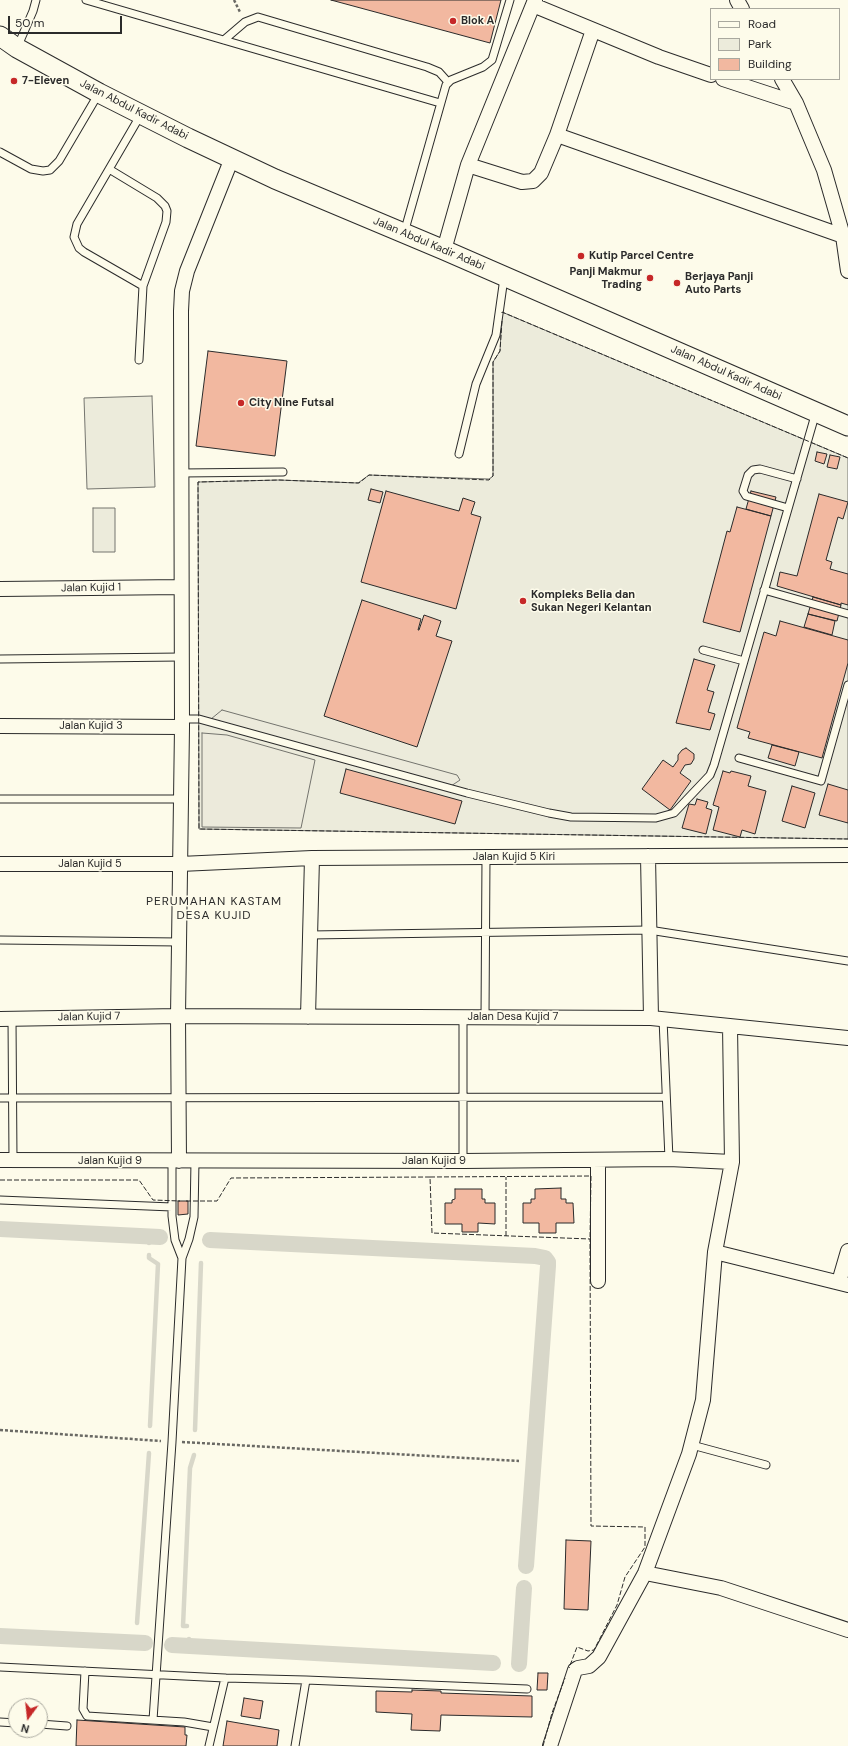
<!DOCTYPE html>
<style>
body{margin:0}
#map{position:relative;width:848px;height:1746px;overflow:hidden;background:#fdfbea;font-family:"DM Sans",sans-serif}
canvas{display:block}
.legend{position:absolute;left:710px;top:8px;width:130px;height:72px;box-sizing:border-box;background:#fdfbea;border:1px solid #a9a89e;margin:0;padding:5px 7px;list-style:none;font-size:12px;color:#2b2b2b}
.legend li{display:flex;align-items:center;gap:8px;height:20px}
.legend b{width:20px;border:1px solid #a9a89e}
.north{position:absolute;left:8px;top:1698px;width:40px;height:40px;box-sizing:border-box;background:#fdfbea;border:1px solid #a9a89e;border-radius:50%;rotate:195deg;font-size:11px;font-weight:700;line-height:16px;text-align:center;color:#2b2b2b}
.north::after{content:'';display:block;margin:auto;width:14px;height:18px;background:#c62828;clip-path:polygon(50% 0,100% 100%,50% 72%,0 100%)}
.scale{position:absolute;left:8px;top:16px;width:114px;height:18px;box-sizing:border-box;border:2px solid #2b2b2b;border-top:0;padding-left:5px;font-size:12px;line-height:14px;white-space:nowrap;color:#2b2b2b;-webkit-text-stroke:3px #fdfbea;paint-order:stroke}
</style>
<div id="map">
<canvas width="848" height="1746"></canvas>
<ul class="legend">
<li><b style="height:5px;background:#fdfbea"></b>Road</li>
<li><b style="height:11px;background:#ecebdb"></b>Park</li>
<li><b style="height:11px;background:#f2b8a0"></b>Building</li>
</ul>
<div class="north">N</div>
<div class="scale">50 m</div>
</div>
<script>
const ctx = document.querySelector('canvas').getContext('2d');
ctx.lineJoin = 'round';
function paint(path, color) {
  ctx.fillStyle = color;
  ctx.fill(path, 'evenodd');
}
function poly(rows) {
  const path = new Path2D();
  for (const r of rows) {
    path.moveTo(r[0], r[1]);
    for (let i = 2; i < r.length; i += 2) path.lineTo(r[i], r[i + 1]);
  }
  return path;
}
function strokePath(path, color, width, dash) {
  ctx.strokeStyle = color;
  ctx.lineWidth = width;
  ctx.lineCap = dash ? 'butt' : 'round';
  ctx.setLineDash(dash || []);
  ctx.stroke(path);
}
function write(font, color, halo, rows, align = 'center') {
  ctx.font = font + ' "DM Sans",sans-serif';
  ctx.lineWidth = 3;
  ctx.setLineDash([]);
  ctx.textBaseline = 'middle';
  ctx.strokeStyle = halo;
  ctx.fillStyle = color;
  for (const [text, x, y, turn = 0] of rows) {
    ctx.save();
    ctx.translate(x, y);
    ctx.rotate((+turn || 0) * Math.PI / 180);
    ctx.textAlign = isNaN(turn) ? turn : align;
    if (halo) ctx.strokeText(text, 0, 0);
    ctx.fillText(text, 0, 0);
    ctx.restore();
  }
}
const green = poly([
 [502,312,848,458,848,839,199,829,198,482,279,480,358,483,369,475,489,479,493,476,493,362,500,351,502,312],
 [152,396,155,487,87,489,84,398,152,396],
 [93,508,115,508,115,552,93,552,93,508]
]);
paint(green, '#ecebdb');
strokePath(green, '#74746e', 1);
const parking = poly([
 [222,710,457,775,460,780,451,786,211,719,222,710],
 [202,733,227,735,315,760,301,828,202,827,202,733]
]);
paint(parking, '#eceadb');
strokePath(parking, '#74746e', 1);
strokePath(poly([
 [149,1243,149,1237],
 [149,1255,149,1258,158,1264,150,1426],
 [195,1430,201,1263],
 [137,1623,149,1453],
 [187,1626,183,1626,190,1468,194,1455],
 [189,1645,189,1639]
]), '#d8d7c9', 4.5);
strokePath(poly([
 [0,1229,160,1237],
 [210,1240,535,1256,545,1258,548,1262,548,1266,526,1566],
 [0,1636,145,1643],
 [172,1645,493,1663],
 [519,1664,524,1588]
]), '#d8d7c9', 16);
const building = poly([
 [331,0,501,0,490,43,331,0],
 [208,351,287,361,275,456,196,446,208,351],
 [817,452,827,454,824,464,815,461,817,452],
 [830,455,840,457,837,469,827,467,830,455],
 [371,489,383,492,380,503,368,500,371,489],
 [386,491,459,511,463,498,475,502,471,514,481,517,456,609,361,582,386,491],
 [751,491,776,497,771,516,746,509,751,491],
 [819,494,848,502,843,519,838,517,826,560,832,562,830,569,848,574,848,605,841,603,841,605,777,586,780,572,797,576,819,494],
 [737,507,771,516,740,632,703,622,727,531,730,532,737,507],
 [813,597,841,605,837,621,808,614,813,597],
 [362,600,421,619,418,630,419,630,424,615,441,621,436,636,452,641,417,747,324,716,362,600],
 [808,614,835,621,832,635,804,627,808,614],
 [780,621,848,640,848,663,822,758,748,738,750,732,737,728,764,632,776,636,780,621],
 [694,659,715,665,707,690,714,692,708,712,715,714,710,730,676,723,694,659],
 [772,745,799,752,795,766,768,758,772,745],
 [686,748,694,754,694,759,691,764,685,765,680,773,691,781,670,810,642,789,663,760,673,767,678,760,678,755,682,750,686,748],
 [346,769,462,801,455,824,340,793,346,769],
 [723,771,730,773,731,771,751,776,748,786,766,791,755,834,742,830,740,837,713,830,719,807,713,805,723,771],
 [828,784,848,790,848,823,819,815,828,784],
 [792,786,815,793,805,828,782,821,792,786],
 [697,799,708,802,706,808,712,810,706,834,682,828,689,804,695,805,697,799],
 [561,1188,561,1199,566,1199,566,1203,573,1203,574,1223,556,1223,556,1233,539,1233,539,1223,523,1223,523,1203,531,1203,531,1199,535,1199,535,1189,561,1188],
 [455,1189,482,1189,482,1199,485,1199,485,1203,495,1203,495,1224,478,1223,478,1232,462,1232,462,1224,445,1224,445,1203,452,1203,452,1200,455,1199,455,1189],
 [178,1201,188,1201,188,1214,178,1215,178,1201],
 [566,1540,591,1541,588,1610,564,1609,566,1540],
 [538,1673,548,1673,547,1690,537,1690,538,1673],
 [412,1690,441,1691,441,1693,532,1696,532,1717,441,1715,440,1731,411,1730,412,1714,376,1712,376,1691,412,1692,412,1690],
 [244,1698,263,1701,260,1719,241,1716,244,1698],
 [77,1720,185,1727,185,1735,187,1735,186,1746,76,1746,77,1720],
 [227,1721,279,1730,277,1746,223,1746,227,1721]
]);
paint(building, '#f2b8a0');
strokePath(building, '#2b2b2b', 1);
const lane = poly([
 [86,0,440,103],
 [224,40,245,22,258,17,427,67,439,72,448,82],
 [17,48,33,11,36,0],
 [140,116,77,224,74,237,79,248,84,252,143,286],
 [0,152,31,169,43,171,50,170,59,161,99,93],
 [109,169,157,198,165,206,167,211,166,222,143,286,139,360],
 [404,233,446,85,451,80,483,67,492,60,510,0],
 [459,454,476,384,496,335,504,278],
 [181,473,283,472],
 [788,508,746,496,743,491,748,475,753,470,760,469,797,479],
 [764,590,848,614],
 [703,650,744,661],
 [0,659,181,657],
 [182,719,199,719,467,793,549,813,571,817,656,818,674,813,710,775,714,765,816,412],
 [739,758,821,781,848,685],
 [0,799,181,799],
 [310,935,649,930,848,961],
 [0,940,179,942],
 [485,1017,486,857],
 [12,1019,13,1160],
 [663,1019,669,1159],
 [0,1098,666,1097],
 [172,1161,172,1216,175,1240,182,1258],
 [463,1161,463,1017],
 [0,1200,172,1207],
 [692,1445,766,1465],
 [0,1667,225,1678,306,1680,295,1746],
 [85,1671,83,1709,87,1716,184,1722,213,1727],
 [306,1680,527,1689],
 [153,1720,172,1442,182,1258,189,1239,194,1217,195,1161],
 [0,1722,16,1723],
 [40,1724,67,1726],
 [209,1746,225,1678]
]);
const street = poly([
 [737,0,742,9],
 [533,5,659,57,711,75],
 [723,79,796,103],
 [782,79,796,103,824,170,843,236,848,271],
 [557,135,593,30],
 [468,165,522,182,533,181,541,173,557,135,843,236],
 [444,250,468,165,535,0],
 [0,589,181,587],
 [0,726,182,727],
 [648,856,651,1018],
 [0,864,180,864,312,858,848,855],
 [308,1017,312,858],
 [0,1019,178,1016,651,1018,848,1038],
 [0,1160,463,1161,669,1159,732,1162,730,1026],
 [598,1160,598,1281],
 [179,1161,178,1016,182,727,181,311,182,291,187,271,232,158],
 [715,1252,848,1285],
 [839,1282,848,1251],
 [645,1573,721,1588,848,1630],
 [550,1746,575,1670,578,1668,589,1666,599,1657,645,1573,689,1454,703,1400,715,1252,732,1162]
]);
const secondary = poly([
 [0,36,17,48,99,93,188,138,275,179,444,250,848,426]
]);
strokePath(lane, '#2b2b2b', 9);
strokePath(street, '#2b2b2b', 16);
strokePath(secondary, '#2b2b2b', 21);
strokePath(poly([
 [234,0,240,12],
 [0,1430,161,1441],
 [182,1442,519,1461]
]), '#6a6964', 2.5, [3, 2]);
strokePath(lane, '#fdfbea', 7);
strokePath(street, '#fdfbea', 14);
strokePath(secondary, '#fdfbea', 19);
strokePath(poly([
 [502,313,502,312,848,458],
 [502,321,500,351,493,362,493,476,489,480,369,475,359,483,279,480,198,482,199,829,848,839],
 [430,1177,591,1176,590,1239],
 [0,1180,139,1180,153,1200,180,1201],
 [186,1201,217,1201,231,1178,430,1177,432,1233,590,1239,591,1526,645,1527,645,1547,625,1577,617,1605,594,1650,588,1651,577,1647,569,1668],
 [506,1236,506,1177],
 [543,1746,552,1713,565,1678]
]), '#2b2b2b', 1, [5, 2]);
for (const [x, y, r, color] of [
 [453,21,4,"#c62828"],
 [14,81,4,"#c62828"],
 [581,256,4,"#c62828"],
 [650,278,4,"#c62828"],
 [677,283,4,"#c62828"],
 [241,403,4,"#c62828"],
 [523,601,4,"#c62828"]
]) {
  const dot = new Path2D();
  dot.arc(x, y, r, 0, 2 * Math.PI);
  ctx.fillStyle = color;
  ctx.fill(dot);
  strokePath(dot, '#fdfbea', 1.5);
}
write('bold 11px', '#2b2b2b', '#fdfbea', [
 ["Blok A",461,21],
 ["7-Eleven",22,81],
 ["Kutip Parcel Centre",589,256],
 ["Panji Makmur",642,272,"right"],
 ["Trading",642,285,"right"],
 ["Berjaya Panji",685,277],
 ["Auto Parts",685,290],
 ["City Nine Futsal",249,403],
 ["Kompleks Belia dan",531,595],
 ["Sukan Negeri Kelantan",531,608]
], 'left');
write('11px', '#2b2b2b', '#fdfbea', [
 ["Jalan Abdul Kadir Adabi",134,110,27],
 ["Jalan Abdul Kadir Adabi",429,244,23],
 ["Jalan Abdul Kadir Adabi",726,373,24],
 ["Jalan Kujid 1",91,588,-1],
 ["Jalan Kujid 3",91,726],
 ["Jalan Kujid 5 Kiri",514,857],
 ["Jalan Kujid 5",90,864],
 ["Jalan Kujid 7",89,1017,-1],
 ["Jalan Desa Kujid 7",513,1017],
 ["Jalan Kujid 9",110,1161],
 ["Jalan Kujid 9",434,1161]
]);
ctx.letterSpacing = '1px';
write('12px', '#2b2b2b', '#fdfbea', [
 ["PERUMAHAN KASTAM",214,902],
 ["DESA KUJID",214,916]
]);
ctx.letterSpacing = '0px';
</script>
